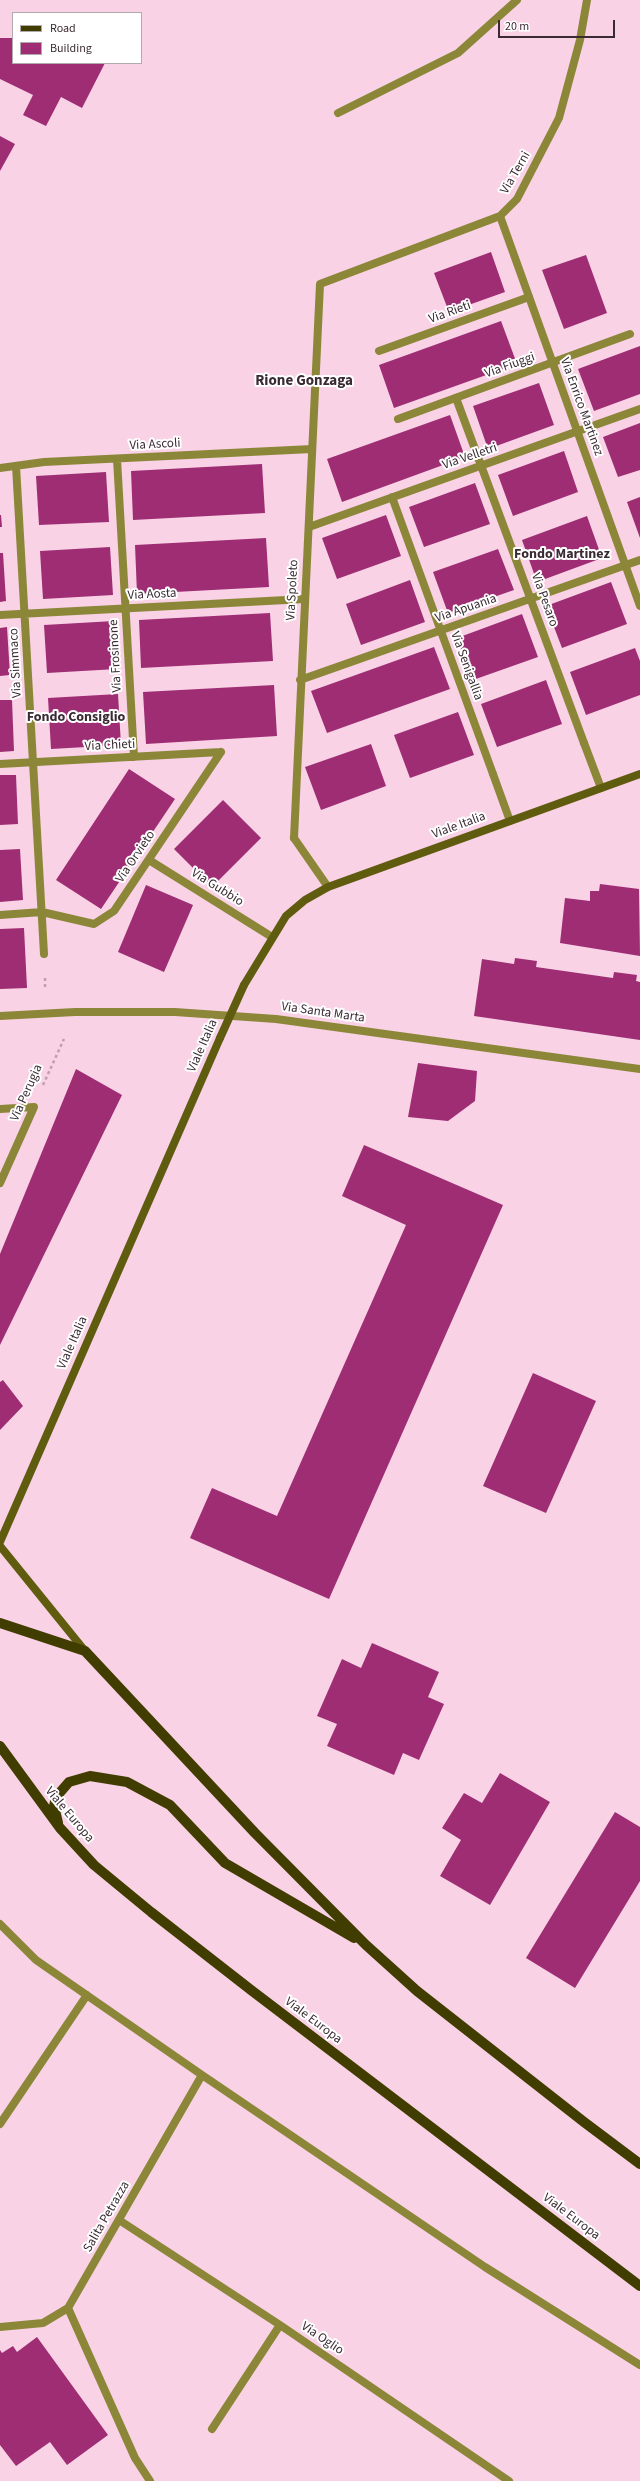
<!DOCTYPE html>
<style>
body{margin:0}
#map{position:relative;width:640px;height:2481px;overflow:hidden;background:#f9d2e6;font-family:"Source Sans 3",sans-serif}
canvas{display:block}
.legend{position:absolute;left:12px;top:12px;width:130px;height:52px;box-sizing:border-box;background:#fff;border:1px solid #b0aaad;margin:0;padding:5px 7px;list-style:none;font-size:12px;color:#3a2b33}
.legend li{display:flex;align-items:center;gap:8px;height:20px}
.legend b{width:20px;border:1px solid #b0aaad}
.scale{position:absolute;left:498px;top:20px;width:117px;height:18px;box-sizing:border-box;border:2px solid #3a2b33;border-top:0;padding-left:5px;font-size:12px;line-height:14px;white-space:nowrap;color:#3a2b33;-webkit-text-stroke:3px #fff;paint-order:stroke}
</style>
<div id="map">
<canvas width="640" height="2481"></canvas>
<ul class="legend">
<li><b style="height:5px;background:#413d00"></b>Road</li>
<li><b style="height:11px;background:#9e2d74"></b>Building</li>
</ul>
<div class="scale">20 m</div>
</div>
<script>
const ctx = document.querySelector('canvas').getContext('2d');
ctx.lineJoin = 'round';
function paint(path, color) {
  ctx.fillStyle = color;
  ctx.fill(path, 'evenodd');
}
function poly(rows) {
  const path = new Path2D();
  for (const r of rows) {
    path.moveTo(r[0], r[1]);
    for (let i = 2; i < r.length; i += 2) path.lineTo(r[i], r[i + 1]);
  }
  return path;
}
function strokePath(path, color, width, dash) {
  ctx.strokeStyle = color;
  ctx.lineWidth = width;
  ctx.lineCap = dash ? 'butt' : 'round';
  ctx.setLineDash(dash || []);
  ctx.stroke(path);
}
function write(font, color, halo, rows, align = 'center') {
  ctx.font = font + ' "Source Sans 3",sans-serif';
  ctx.lineWidth = 4;
  ctx.setLineDash([]);
  ctx.textBaseline = 'middle';
  ctx.strokeStyle = halo;
  ctx.fillStyle = color;
  for (const [text, x, y, turn = 0] of rows) {
    ctx.save();
    ctx.translate(x, y);
    ctx.rotate((+turn || 0) * Math.PI / 180);
    ctx.textAlign = isNaN(turn) ? turn : align;
    if (halo) ctx.strokeText(text, 0, 0);
    ctx.fillText(text, 0, 0);
    ctx.restore();
  }
}
paint(poly([
 [0,38,13,38,13,63,105,63,82,108,61,97,46,126,23,115,33,95,0,79],
 [0,136,15,144,0,171],
 [491,252,505,292,449,312,434,273],
 [586,255,607,313,564,329,542,270],
 [501,321,517,364,394,408,379,365],
 [640,346,640,394,594,411,578,369],
 [539,383,554,425,488,449,473,406],
 [450,415,465,457,342,502,327,459],
 [640,423,640,470,618,477,603,437],
 [564,451,578,492,513,516,498,475],
 [262,464,265,513,133,520,131,471],
 [106,472,109,522,39,525,36,476],
 [475,483,490,524,424,547,409,507],
 [640,497,640,538,627,502],
 [0,515,1,515,2,527,0,527],
 [386,515,401,556,337,579,322,538],
 [587,516,602,558,537,582,522,540],
 [266,538,269,587,137,594,135,545],
 [110,547,113,595,43,599,40,551],
 [498,549,514,590,448,613,433,572],
 [0,553,3,553,6,601,0,602],
 [410,580,425,622,361,645,346,604],
 [611,582,627,624,562,648,546,606],
 [270,613,273,661,141,668,139,620],
 [522,614,538,657,473,680,457,638],
 [114,621,117,669,47,673,44,625],
 [7,627,10,675,0,676,0,628],
 [434,647,450,689,327,733,311,691],
 [635,648,640,661,640,695,586,715,570,672],
 [546,680,562,724,497,747,481,704],
 [274,685,277,736,146,744,143,692],
 [118,694,121,745,51,749,48,698],
 [0,700,12,700,14,751,0,752],
 [458,712,474,755,410,778,394,735],
 [371,744,386,786,321,810,305,767],
 [129,769,175,799,101,909,56,880],
 [0,775,16,775,18,824,0,825],
 [223,800,261,838,212,887,174,849],
 [20,849,23,900,0,902,0,850],
 [600,884,639,889,640,956,560,943,565,898,590,901,590,891,599,891],
 [146,885,193,905,164,972,118,952],
 [24,928,27,988,0,989,0,929],
 [515,958,537,961,536,967,613,978,614,972,637,975,636,981,640,982,640,1040,474,1016,482,959,514,964],
 [418,1063,477,1071,475,1101,448,1121,408,1117],
 [76,1069,122,1095,0,1345,0,1254],
 [364,1145,503,1205,329,1599,190,1538,212,1488,277,1516,406,1225,342,1196],
 [533,1373,596,1401,546,1513,483,1486],
 [3,1380,23,1406,0,1430,0,1382],
 [372,1643,439,1672,428,1697,444,1704,419,1760,403,1753,394,1775,327,1746,337,1724,317,1716,342,1659,361,1668],
 [500,1773,550,1802,490,1905,440,1876,461,1840,442,1828,464,1793,482,1803],
 [615,1812,640,1827,640,1881,575,1988,526,1958],
 [37,2337,108,2435,67,2465,50,2442,16,2466,0,2445,0,2350,2,2353,13,2346,17,2352]
]), '#9e2d74');
strokePath(poly([
 [45,978,45,989],
 [43,1085,64,1039]
]), '#be9faf', 2.5, [3, 3]);
strokePath(poly([
 [338,113,458,53,517,0],
 [379,351,529,297],
 [398,419,630,334],
 [584,743,601,788],
 [493,774,510,821],
 [294,838,328,887]
]), '#8c8738', 8);
strokePath(poly([
 [500,216,640,606],
 [456,398,584,743],
 [117,459,134,757],
 [16,466,44,954],
 [0,468,44,462,312,449],
 [392,497,493,774],
 [309,527,640,409],
 [0,615,305,599],
 [300,680,640,560],
 [0,764,221,752],
 [294,838,320,284,500,216,517,199,559,118,580,40,587,0],
 [149,860,272,937],
 [0,915,42,912,94,924,114,911,221,752],
 [0,1016,75,1012,175,1012,276,1019,640,1069],
 [0,1109,34,1107,0,1183],
 [0,1924,36,1960,202,2075,485,2267,640,2365],
 [0,2124,87,1995],
 [119,2220,280,2325,509,2481],
 [68,2308,135,2458,150,2481],
 [0,2327,43,2323,68,2308,202,2075],
 [212,2429,280,2325]
]), '#8c8738', 8);
strokePath(poly([
 [244,985,286,916,305,900,328,887,640,774],
 [0,1542,220,1038],
 [0,1546,85,1651]
]), '#605c0f', 8);
strokePath(poly([
 [0,1623,85,1651,255,1833,366,1945,417,1991,584,2122,640,2164],
 [0,1746,60,1828,94,1865,151,1912,251,1990,640,2286],
 [58,1823,54,1806,56,1797,69,1782,90,1776,127,1782,170,1805,225,1863,354,1938]
]), '#413d00', 10);
strokePath(poly([
 [220,1038,244,985]
]), '#605c0f', 8);
write('13px', '#3a2b33', '#fff', [
 ["Via Terni",516,173,-60],
 ["Via Rieti",450,313,-20],
 ["Via Fiuggi",510,366,-20],
 ["Via Enrico Martinez",581,407,70],
 ["Via Ascoli",155,445,-3],
 ["Via Velletri",470,457,-19],
 ["Via Spoleto",293,590,-87],
 ["Via Aosta",152,595,-3],
 ["Via Pesaro",544,600,70],
 ["Via Apuania",466,609,-19],
 ["Via Frosinone",116,656,-93],
 ["Via Simmaco",16,663,-93],
 ["Via Senigallia",466,666,70],
 ["Via Chieti",110,746,-3],
 ["Viale Italia",459,826,-20],
 ["Via Orvieto",136,857,-56],
 ["Via Gubbio",217,888,32],
 ["Via Santa Marta",323,1013,8],
 ["Viale Italia",203,1046,-66],
 ["Via Perugia",27,1093,-66],
 ["Viale Italia",73,1343,-66],
 ["Viale Europa",69,1815,50],
 ["Viale Europa",313,2021,37],
 ["Salita Petrazza",107,2217,-60],
 ["Viale Europa",571,2217,37],
 ["Via Oglio",322,2339,34]
]);
write('bold 14px', '#3a2b33', '#fff', [
 ["Fondo Martinez",562,555],
 ["Fondo Consiglio",76,718]
]);
write('bold 15px', '#3a2b33', '#fff', [
 ["Rione Gonzaga",304,382]
]);
</script>
